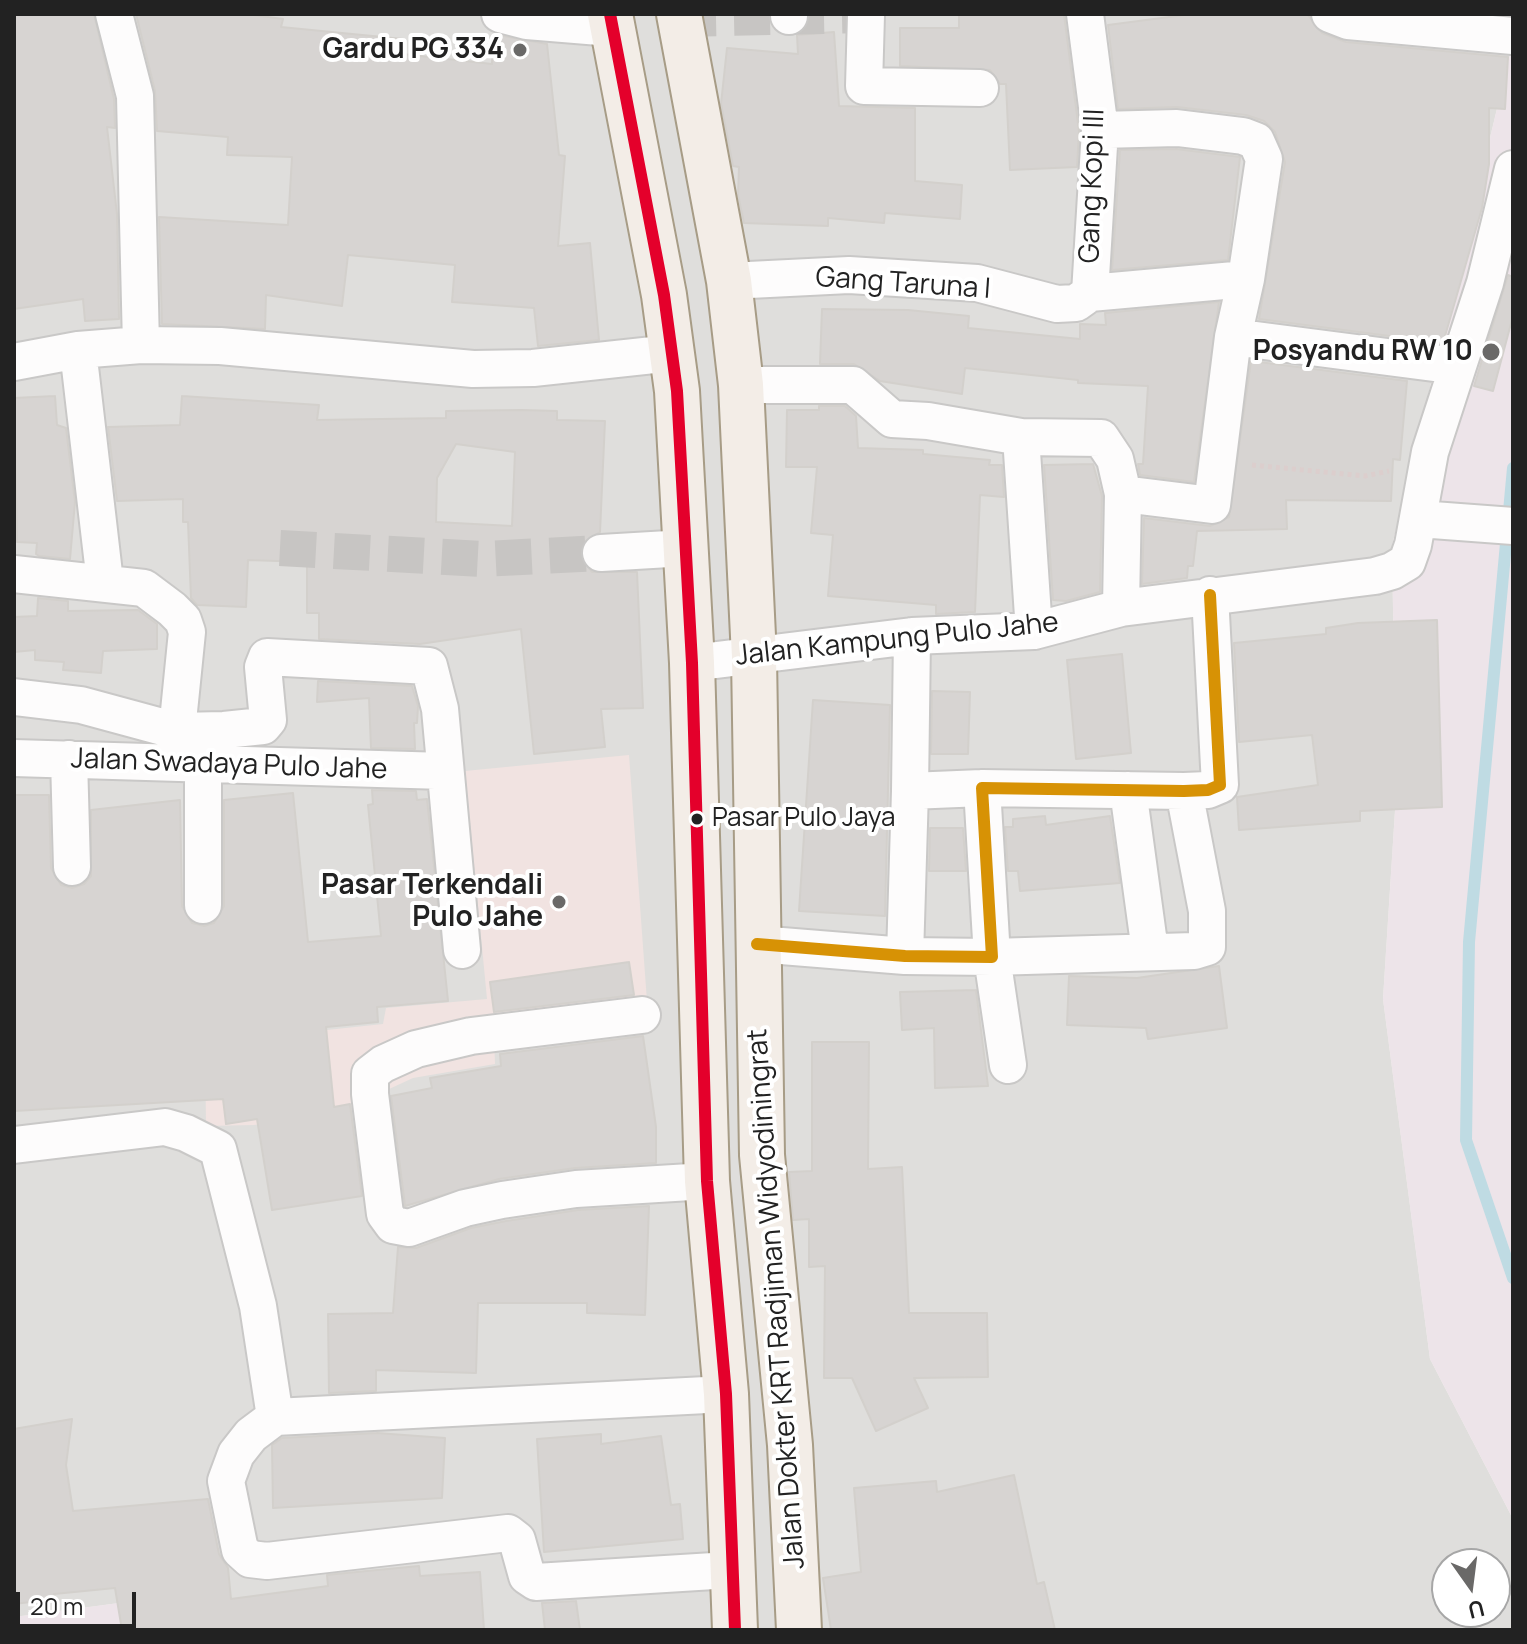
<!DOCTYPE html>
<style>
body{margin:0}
#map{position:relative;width:1527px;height:1644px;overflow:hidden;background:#f0eeeb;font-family:Manrope,sans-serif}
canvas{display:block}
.frame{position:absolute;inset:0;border:16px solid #222;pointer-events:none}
.north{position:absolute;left:1431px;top:1548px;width:80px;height:80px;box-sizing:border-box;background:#fff;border:2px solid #a7a7a7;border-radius:50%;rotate:166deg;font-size:22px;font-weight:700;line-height:32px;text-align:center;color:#222}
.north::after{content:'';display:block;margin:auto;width:28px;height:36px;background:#6a6968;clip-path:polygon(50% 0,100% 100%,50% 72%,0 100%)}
.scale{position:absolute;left:16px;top:1592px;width:120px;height:36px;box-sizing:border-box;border:4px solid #222;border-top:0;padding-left:10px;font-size:24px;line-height:28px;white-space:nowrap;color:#222;-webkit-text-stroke:6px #fff;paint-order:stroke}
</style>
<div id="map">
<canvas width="1527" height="1644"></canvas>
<div class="frame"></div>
<div class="north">U</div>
<div class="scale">20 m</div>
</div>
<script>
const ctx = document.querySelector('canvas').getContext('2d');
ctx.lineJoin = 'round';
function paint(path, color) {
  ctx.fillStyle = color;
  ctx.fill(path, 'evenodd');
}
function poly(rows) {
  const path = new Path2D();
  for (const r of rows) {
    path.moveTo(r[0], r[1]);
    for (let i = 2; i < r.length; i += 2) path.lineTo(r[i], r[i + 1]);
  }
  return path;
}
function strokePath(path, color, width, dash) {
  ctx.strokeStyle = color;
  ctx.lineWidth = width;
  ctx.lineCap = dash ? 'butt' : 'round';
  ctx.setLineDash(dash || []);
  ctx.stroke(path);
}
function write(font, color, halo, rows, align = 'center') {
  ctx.font = font + ' Manrope,sans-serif';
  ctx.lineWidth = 8;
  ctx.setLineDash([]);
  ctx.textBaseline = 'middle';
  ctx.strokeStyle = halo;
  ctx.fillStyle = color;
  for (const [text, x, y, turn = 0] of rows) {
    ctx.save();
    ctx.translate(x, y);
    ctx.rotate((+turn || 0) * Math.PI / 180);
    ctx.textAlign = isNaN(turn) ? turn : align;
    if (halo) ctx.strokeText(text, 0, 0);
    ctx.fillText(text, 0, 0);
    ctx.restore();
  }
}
paint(poly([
 [14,14,1513,14,1513,42,1392,546,1396,795,1383,999,1430,1359,1513,1519,1513,1630,207,1630,202,1592,14,1617],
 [1447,1564,1495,1564,1495,1612,1447,1612]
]), '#dfdedc');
paint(poly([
 [629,755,648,1015,494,1036,495,1064,413,1078,335,1114,254,1125,206,1126,205,1043,383,1024,386,1008,487,999,465,771]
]), '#f1e3e1');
paint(poly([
 [1513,42,1513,1519,1430,1359,1383,999,1396,795,1392,546],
 [202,1592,207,1630,14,1630,14,1617]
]), '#ede4e9');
strokePath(poly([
 [1513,468,1469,942,1466,1140,1513,1278]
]), '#bfdbe3', 12);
const building = poly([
 [14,14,94,14,114,99,115,128,107,127,117,214,119,319,85,321,83,299,14,309,14,14],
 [136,14,246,14,283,19,281,27,403,39,402,54,492,64,493,34,547,44,559,155,565,156,558,246,590,243,599,340,538,346,534,308,452,302,455,265,348,255,342,306,266,295,265,329,162,324,159,217,288,225,292,157,227,155,228,137,157,131,155,91,136,14],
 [959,14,1064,14,1079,131,1077,167,1010,170,1006,84,1000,84,990,70,900,66,900,28,959,28,959,14],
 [1192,14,1307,14,1322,33,1346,42,1508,57,1505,109,1489,108,1489,164,1482,208,1443,343,1259,319,1285,162,1275,132,1264,121,1246,115,1177,107,1118,109,1108,25,1192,14],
 [834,32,839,106,915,108,915,181,962,185,960,219,885,213,884,223,828,218,828,226,744,223,738,195,739,167,733,166,721,104,727,48,798,54,797,35,834,32],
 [1176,149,1240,157,1228,260,1112,270,1120,150,1176,149],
 [1508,275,1513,277,1513,316,1493,391,1474,386,1508,275],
 [1219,302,1194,482,1140,475,1138,464,1143,464,1148,386,1078,383,1078,380,965,368,962,394,880,381,854,364,820,364,822,309,908,310,969,316,968,328,1080,339,1080,324,1106,325,1105,313,1219,302],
 [1251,361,1407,381,1400,460,1393,459,1391,501,1286,500,1287,529,1197,531,1193,566,1188,566,1187,578,1142,584,1144,518,1210,526,1229,517,1251,361],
 [55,396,57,425,66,428,75,502,70,559,39,556,36,554,37,543,17,542,14,398,55,396],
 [182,396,319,405,317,420,446,418,446,411,521,410,557,411,557,420,605,421,600,532,583,543,580,555,592,572,637,572,643,708,601,709,605,747,534,754,521,629,420,644,319,639,319,613,307,613,307,562,248,560,246,607,197,605,191,598,188,522,183,522,183,499,117,501,108,427,180,425,182,396],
 [456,444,515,452,512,526,436,522,437,478,456,444],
 [819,406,845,406,856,416,858,448,923,450,923,454,990,460,989,465,1002,465,1004,497,980,495,975,612,936,614,936,605,828,596,833,535,811,533,817,467,786,467,787,410,819,410,819,406],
 [1093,464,1102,496,1100,592,1066,601,1053,600,1044,465,1093,464],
 [38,598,68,601,68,611,138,610,157,624,157,649,103,651,101,673,63,670,64,662,35,660,35,650,14,652,14,617,37,616,38,598],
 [1437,620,1442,807,1360,811,1360,821,1239,830,1237,797,1318,785,1312,735,1239,742,1234,643,1326,634,1326,628,1358,623,1437,620],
 [1122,654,1131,753,1076,759,1067,660,1122,654],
 [318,681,412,686,418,706,417,723,414,723,415,749,371,748,369,698,317,702,318,681],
 [932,691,970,692,968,754,931,754,932,691],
 [813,700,890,705,885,916,799,911,813,700],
 [372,790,416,791,417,800,427,799,448,1001,377,1007,378,1022,326,1027,334,1107,350,1104,362,1196,272,1210,257,1119,226,1124,223,1099,14,1111,14,795,49,795,51,868,61,885,72,888,84,884,91,876,91,810,180,800,182,906,192,923,204,926,214,923,224,906,224,800,293,793,308,942,381,936,368,805,373,804,372,790],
 [1045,816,1046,825,1110,816,1120,883,1020,891,1018,871,1008,871,1005,827,1013,827,1013,819,1045,816],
 [930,828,963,828,966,871,929,871,930,828],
 [629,962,634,995,494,1012,490,982,629,962],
 [1219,966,1227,1028,1148,1039,1146,1028,1067,1025,1069,976,1137,978,1219,966],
 [976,990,988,1086,935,1088,934,1028,902,1030,900,992,976,990],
 [643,1036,656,1127,656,1163,575,1168,499,1179,405,1206,391,1096,432,1088,430,1078,501,1066,500,1054,643,1036],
 [812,1042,869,1042,868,1169,902,1167,909,1313,987,1313,988,1377,914,1378,928,1408,876,1431,852,1378,824,1378,825,1266,809,1267,809,1219,793,1220,789,1172,812,1171,812,1042],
 [649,1206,645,1315,587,1313,587,1303,478,1303,476,1373,376,1370,376,1391,329,1393,328,1314,393,1313,398,1247,416,1248,471,1228,506,1221,578,1210,649,1206],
 [72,1419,66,1465,73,1511,208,1499,219,1554,228,1568,231,1599,328,1586,327,1575,336,1574,419,1566,420,1576,480,1572,484,1630,122,1630,115,1588,54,1594,55,1599,14,1604,14,1429,72,1419],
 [377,1433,445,1438,442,1498,273,1508,272,1445,282,1438,377,1433],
 [601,1434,601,1444,661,1436,671,1505,680,1504,683,1539,544,1552,537,1439,601,1434],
 [1014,1475,1037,1584,1044,1582,1055,1630,831,1630,823,1578,861,1572,854,1488,936,1481,937,1492,1014,1475],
 [576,1601,580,1630,545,1630,542,1603,576,1601]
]);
paint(building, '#d7d4d2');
strokePath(building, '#d3d0cc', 2);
strokePath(poly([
 [680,19,866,15],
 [280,548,483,559,601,553]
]), '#c7c5c3', 36, [36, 18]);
const minor = poly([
 [114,14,135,96,141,345],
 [500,14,527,21,612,28],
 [789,14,789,16],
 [1330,14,1348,21,1513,36],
 [866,15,864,86,980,88],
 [1100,130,1177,128,1243,136,1256,141,1264,159,1246,279,1233,337,1212,505,1123,494],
 [729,281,849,275,977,283,1057,304,1076,303,1090,293,1100,130,1085,14],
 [1090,293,1246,279],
 [1233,337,1457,366],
 [78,350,105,582],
 [14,362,78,350,141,345,220,346,473,369,533,368,672,353],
 [741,385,853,385,892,419,928,421,1021,437,1101,438,1115,459,1123,494,1121,608],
 [1021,437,1034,631],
 [1419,519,1513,526],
 [601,553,686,548],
 [14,574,144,588,172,609,183,620,187,632,177,731],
 [912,636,910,791,982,788],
 [692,663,912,636,1034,631,1121,608,1375,576,1392,571,1407,562,1413,545,1430,452,1485,283,1513,169],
 [14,697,81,705,177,731,224,730,263,726,268,720,263,667,267,657,429,666,440,709,462,950],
 [14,758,444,771],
 [69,759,72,867],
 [1128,790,1150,951],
 [203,905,203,766],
 [757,944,905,956,992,957,982,788,1184,791,1208,790,1220,785,1210,595],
 [905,956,910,791],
 [642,1015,471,1036,416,1049,383,1064,370,1074,370,1094,385,1214,393,1225,409,1228,465,1208,502,1200,576,1189,707,1181],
 [1008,1065,992,957,1194,951,1207,947,1207,911,1184,791],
 [14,1145,165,1127,186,1133,218,1149,258,1306,275,1417],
 [726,1394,275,1417,251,1435,236,1454,226,1481,240,1550,250,1559,267,1561,508,1533,517,1540,527,1576,536,1582,730,1570]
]);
const primary = poly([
 [610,14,664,295,677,391,692,663,707,1181,726,1394,735,1630],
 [679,14,729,281,741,385,754,657,762,1155,790,1445,799,1630]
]);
strokePath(minor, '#c9c8c7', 40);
strokePath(primary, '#a79c86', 48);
strokePath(poly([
 [1252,465,1365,476,1389,471]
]), '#dccecd', 5, [4, 4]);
strokePath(minor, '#fdfcfc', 36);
strokePath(primary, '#f3ede7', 44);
strokePath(poly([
 [610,14,664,295,677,391,692,663,707,1181,726,1394,735,1630]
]), '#e4002b', 12);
strokePath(poly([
 [757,944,905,956,992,957,982,788,1184,791,1208,790,1220,785,1210,595]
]), '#d79205', 12);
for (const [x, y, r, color] of [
 [520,50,8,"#6a6968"],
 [1491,352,10,"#6a6968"],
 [697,819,7,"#222"],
 [559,902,8,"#6a6968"]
]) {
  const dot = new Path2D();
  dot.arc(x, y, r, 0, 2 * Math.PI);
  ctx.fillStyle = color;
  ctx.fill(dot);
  strokePath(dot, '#fff', 3);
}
write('26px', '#222', '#fff', [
 ["Pasar Pulo Jaya",712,819]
], 'left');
write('bold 28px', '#222', '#fff', [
 ["Gardu PG 334",504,50],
 ["Posyandu RW 10",1473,352],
 ["Pasar Terkendali",543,886],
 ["Pulo Jahe",543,918]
], 'right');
write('28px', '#222', '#fff', [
 ["Gang Kopi III",1093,186,-88],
 ["Gang Taruna I",903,284,4],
 ["Jalan Kampung Pulo Jahe",897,640,-6],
 ["Jalan Swadaya Pulo Jahe",229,765,2],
 ["Jalan Dokter KRT Radjiman Widyodiningrat",777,1299,-94]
]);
</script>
